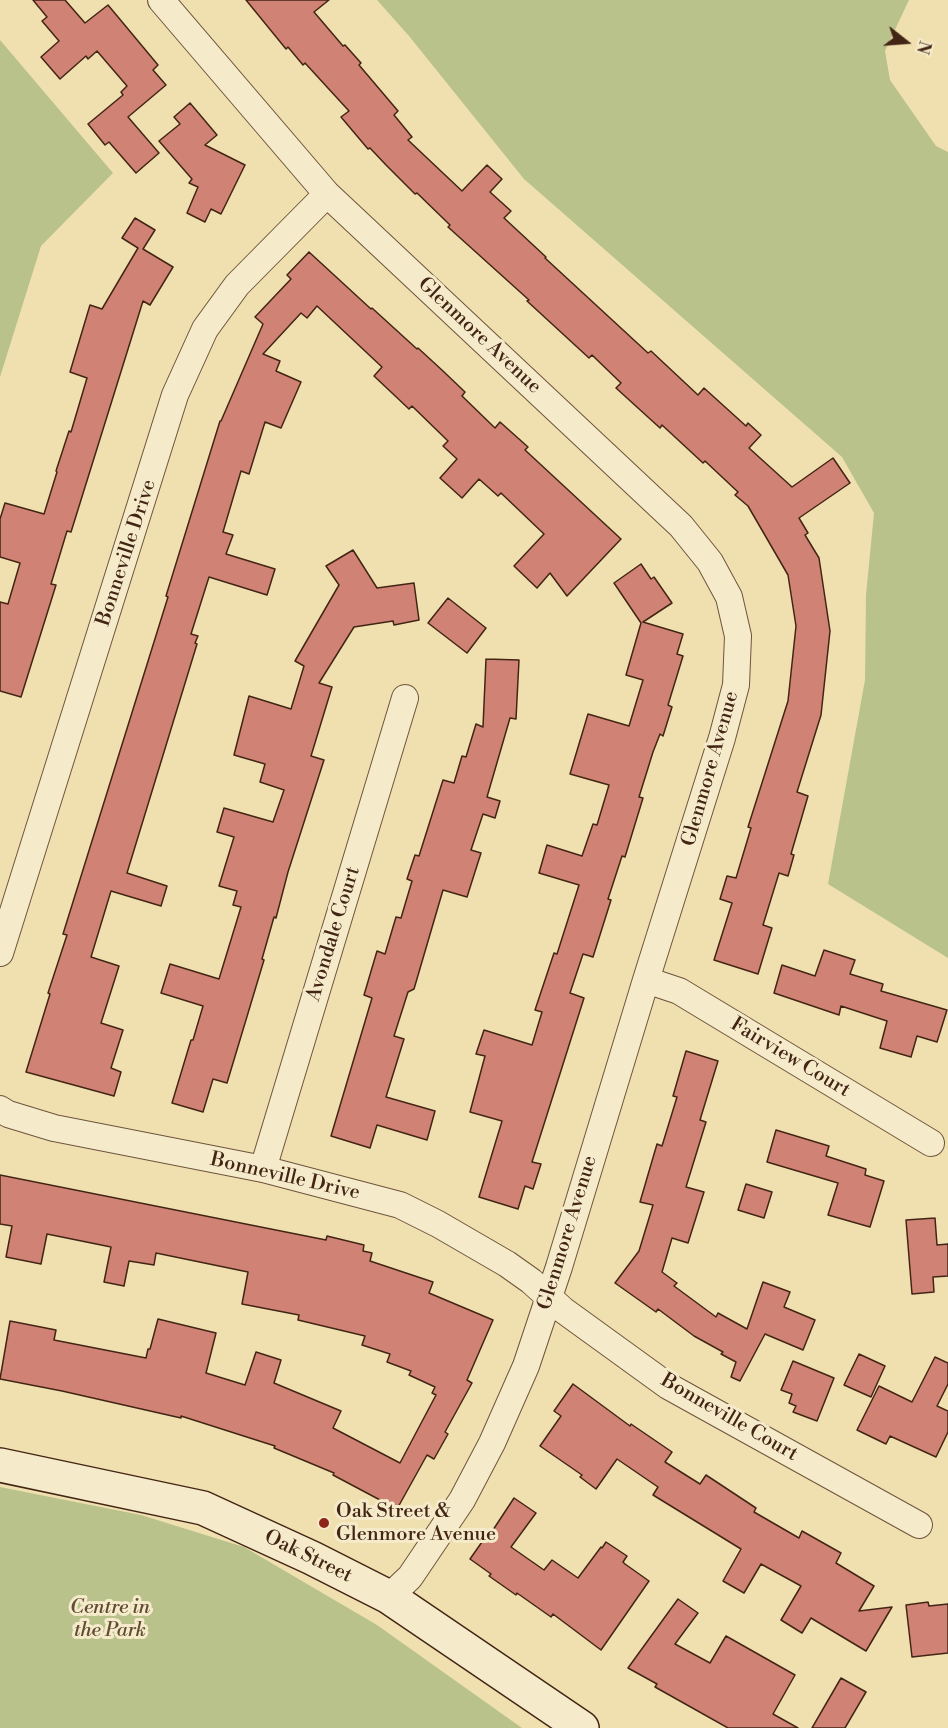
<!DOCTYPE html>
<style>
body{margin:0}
#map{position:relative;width:948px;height:1728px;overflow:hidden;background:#f0e0af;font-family:"Libre Bodoni",serif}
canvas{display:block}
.north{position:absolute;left:876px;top:12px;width:60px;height:60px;-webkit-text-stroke:4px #f5ebcb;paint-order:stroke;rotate:107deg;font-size:16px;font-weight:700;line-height:24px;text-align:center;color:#432515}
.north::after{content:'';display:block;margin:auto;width:21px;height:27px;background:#432515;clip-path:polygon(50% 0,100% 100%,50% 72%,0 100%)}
</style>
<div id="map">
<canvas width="948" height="1728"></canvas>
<div class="north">N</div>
</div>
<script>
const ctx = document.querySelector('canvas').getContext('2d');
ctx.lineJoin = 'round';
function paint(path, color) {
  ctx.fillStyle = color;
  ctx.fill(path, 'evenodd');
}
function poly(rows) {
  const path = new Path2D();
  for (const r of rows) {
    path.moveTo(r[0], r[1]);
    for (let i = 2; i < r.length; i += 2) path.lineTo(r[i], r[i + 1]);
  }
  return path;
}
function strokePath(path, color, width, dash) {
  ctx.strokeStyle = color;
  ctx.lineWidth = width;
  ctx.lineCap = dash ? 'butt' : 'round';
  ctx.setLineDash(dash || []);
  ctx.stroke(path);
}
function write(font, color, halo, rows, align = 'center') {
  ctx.font = font + ' "Libre Bodoni",serif';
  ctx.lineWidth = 6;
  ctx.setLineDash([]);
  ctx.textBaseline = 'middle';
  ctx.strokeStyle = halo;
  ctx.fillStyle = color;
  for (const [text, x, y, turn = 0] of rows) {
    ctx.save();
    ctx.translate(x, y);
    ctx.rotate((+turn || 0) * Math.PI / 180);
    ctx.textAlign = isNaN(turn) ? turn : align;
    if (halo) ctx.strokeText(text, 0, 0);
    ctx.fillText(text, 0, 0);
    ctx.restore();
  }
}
paint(poly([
 [377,0,909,0,885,51,890,80,936,146,948,152,948,958,828,884,865,680,866,595,874,513,842,457,524,179,409,36],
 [0,40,113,173,41,246,0,377],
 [0,1487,141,1515,244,1547,377,1625,522,1728,0,1728]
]), '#b9c28b');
const building = poly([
 [33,0,65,0,85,23,108,5,158,65,153,70,166,85,128,117,159,153,136,173,109,142,105,145,88,124,123,95,121,92,127,86,97,51,88,59,86,56,60,79,41,57,59,41,42,21,47,17,33,0],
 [246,0,329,0,314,12,343,46,345,45,361,63,359,65,398,111,394,115,412,137,408,140,462,191,487,165,502,179,490,192,511,211,504,218,546,257,545,258,648,353,651,351,698,395,704,388,746,426,748,423,761,435,749,448,792,487,833,458,850,483,799,518,808,533,805,535,819,558,830,631,821,715,797,792,808,796,791,854,794,855,788,876,779,873,763,925,772,928,758,974,714,960,732,903,720,899,727,876,736,878,751,828,748,827,788,701,796,626,788,575,748,506,735,495,738,492,705,461,703,463,662,425,660,428,616,388,621,383,592,355,589,358,527,301,529,300,448,227,450,225,417,193,415,194,386,165,370,148,368,149,341,117,349,111,305,63,303,65,288,47,286,49,246,0],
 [190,103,217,135,205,145,245,165,221,214,211,209,205,222,187,213,198,187,189,183,192,179,159,141,180,124,174,117,190,103],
 [135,218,155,230,143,249,173,267,150,305,143,301,71,532,67,531,51,584,56,585,21,697,0,691,0,602,8,604,20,563,0,557,0,519,5,503,44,514,57,472,56,471,69,431,71,432,87,378,70,372,90,305,102,309,138,248,122,238,135,218],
 [309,252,371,309,372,308,417,349,418,348,443,371,465,392,462,396,495,428,500,422,528,447,525,450,621,539,567,596,550,573,537,588,514,566,544,534,501,493,498,496,479,479,462,498,440,478,457,459,443,446,448,441,412,406,409,409,374,376,382,367,317,306,307,318,301,313,263,354,280,361,276,371,301,382,281,428,265,422,249,474,241,471,223,532,233,535,226,554,275,569,267,595,209,577,191,634,198,636,195,643,197,644,127,873,167,886,161,906,111,891,91,957,119,966,101,1023,123,1030,111,1068,121,1072,114,1096,26,1072,50,994,48,993,67,935,63,934,168,597,166,596,220,421,221,421,263,324,255,317,291,279,287,275,309,252],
 [353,550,377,588,414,583,419,620,394,625,393,621,354,627,319,683,332,687,311,756,324,760,288,872,276,918,274,917,262,959,264,960,227,1083,213,1079,203,1112,172,1103,191,1040,193,1040,203,1006,161,993,170,964,219,979,241,907,233,905,237,891,219,886,234,837,217,832,224,808,273,822,284,790,260,782,265,764,234,755,249,696,291,709,304,666,295,661,339,585,326,566,353,550],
 [641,564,651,579,654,577,672,603,643,622,683,634,677,654,683,656,668,705,672,707,663,736,660,734,653,752,639,797,643,798,625,857,622,856,608,899,611,900,593,957,583,954,570,993,584,998,532,1162,541,1164,533,1189,525,1186,518,1209,479,1197,502,1121,470,1112,485,1056,476,1054,484,1030,532,1045,542,1012,535,1010,554,953,557,954,579,885,539,873,547,845,582,856,593,824,597,825,609,785,570,774,588,714,629,726,643,680,626,675,641,623,614,583,641,564],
 [448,598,486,628,467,653,428,623,448,598],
 [486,659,519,660,516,719,510,718,487,797,500,801,495,818,483,814,471,850,481,853,467,897,443,890,414,989,408,992,394,1036,404,1039,386,1097,435,1111,427,1140,377,1125,370,1148,331,1136,372,998,364,995,377,951,385,954,396,917,401,918,412,881,407,879,415,855,419,856,443,780,454,783,462,756,466,757,476,724,483,727,486,659],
 [824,950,855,960,850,974,883,984,881,991,947,1010,937,1042,917,1036,911,1057,880,1048,887,1021,841,1006,839,1015,774,993,782,965,815,976,824,950],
 [686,1051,718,1061,700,1120,706,1122,686,1187,704,1192,688,1243,672,1238,662,1272,677,1283,674,1286,716,1317,718,1313,747,1329,763,1282,790,1292,784,1307,815,1320,803,1350,765,1334,740,1381,731,1377,736,1362,721,1354,723,1352,694,1336,658,1309,656,1312,615,1283,639,1251,653,1205,640,1202,657,1144,662,1146,677,1097,673,1096,686,1051],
 [776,1130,829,1146,826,1156,866,1169,865,1175,884,1181,870,1227,828,1215,838,1183,767,1162,776,1130],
 [0,1175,326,1240,327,1236,364,1245,363,1251,372,1253,370,1261,433,1282,429,1293,493,1320,467,1380,472,1383,445,1432,448,1434,434,1459,427,1455,397,1509,333,1475,334,1473,274,1448,275,1446,181,1416,181,1418,62,1391,0,1379,10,1321,56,1330,54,1340,146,1358,148,1349,150,1349,158,1319,216,1333,206,1373,245,1385,256,1352,281,1360,274,1383,341,1411,333,1428,400,1463,436,1395,432,1393,435,1387,409,1375,411,1371,387,1362,390,1354,362,1345,365,1336,298,1320,299,1315,242,1304,248,1272,156,1253,154,1265,129,1261,124,1286,104,1282,111,1247,47,1234,41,1264,6,1257,12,1226,0,1224,0,1175],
 [746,1184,772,1192,764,1218,738,1210,746,1184],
 [935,1218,937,1245,948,1244,948,1276,933,1277,934,1292,912,1294,906,1220,935,1218],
 [859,1354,885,1366,871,1397,844,1385,859,1354],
 [935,1357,948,1363,948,1384,937,1406,948,1411,948,1432,936,1457,890,1436,886,1444,857,1430,879,1386,912,1402,935,1357],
 [793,1361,834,1378,817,1421,793,1412,796,1406,789,1403,792,1394,781,1390,793,1361],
 [573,1384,630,1426,631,1424,672,1452,665,1462,700,1484,706,1475,756,1508,754,1512,799,1538,802,1531,841,1553,836,1563,874,1586,859,1611,892,1607,866,1651,811,1618,802,1633,781,1620,801,1586,761,1564,744,1593,723,1581,741,1549,653,1495,658,1487,617,1459,596,1489,580,1477,582,1475,540,1446,561,1416,554,1411,573,1384],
 [514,1498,536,1513,511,1547,544,1570,552,1560,578,1578,601,1547,602,1548,606,1542,627,1556,623,1562,625,1564,649,1581,601,1650,553,1614,551,1617,517,1593,516,1595,489,1576,491,1574,470,1559,489,1532,491,1533,514,1498],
 [678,1599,698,1613,675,1644,710,1663,726,1636,795,1675,773,1714,798,1728,728,1728,655,1687,657,1684,628,1668,678,1599],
 [928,1602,929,1606,948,1604,948,1653,912,1657,906,1605,928,1602],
 [841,1678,866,1692,845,1728,812,1728,841,1678]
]);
paint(building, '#d08374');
strokePath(building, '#432515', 1.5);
const street = poly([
 [161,0,327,194,681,526,710,562,729,597,738,636,736,685,722,738,646,980,559,1267,526,1366,492,1443,462,1500,410,1577,389,1597],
 [0,953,175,395,205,329,237,285,327,194],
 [646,980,679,991,931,1143],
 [0,1109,8,1114,54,1128,263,1169,400,1205,438,1224,507,1264,531,1281,563,1310,668,1386,919,1525],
 [263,1169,405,698]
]);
const secondary = poly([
 [0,1465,203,1508,312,1558,389,1597,582,1728]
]);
strokePath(street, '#6e543c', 28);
strokePath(secondary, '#432515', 36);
strokePath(street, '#f5ebcb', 26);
strokePath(secondary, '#f5ebcb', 33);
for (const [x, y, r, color] of [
 [324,1523,6,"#8f2418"]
]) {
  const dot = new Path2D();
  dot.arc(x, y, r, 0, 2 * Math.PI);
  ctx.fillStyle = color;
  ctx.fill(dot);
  strokePath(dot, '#f5ebcb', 2);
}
write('20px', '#432515', '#f5ebcb', [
 ["Glenmore Avenue",479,336,43],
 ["Bonneville Drive",127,553,-72],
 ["Glenmore Avenue",711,769,-74],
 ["Avondale Court",334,934,-73],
 ["Fairview Court",790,1058,31],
 ["Bonneville Drive",285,1177,13],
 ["Glenmore Avenue",568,1233,-73],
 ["Bonneville Court",729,1418,30],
 ["Oak Street",308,1557,26]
]);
write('20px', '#432515', '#f5ebcb', [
 ["Oak Street &",336,1512],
 ["Glenmore Avenue",336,1535]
], 'left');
write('italic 20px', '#604c32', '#f5ebcb', [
 ["Centre in",110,1608],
 ["the Park",110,1631]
]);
</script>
